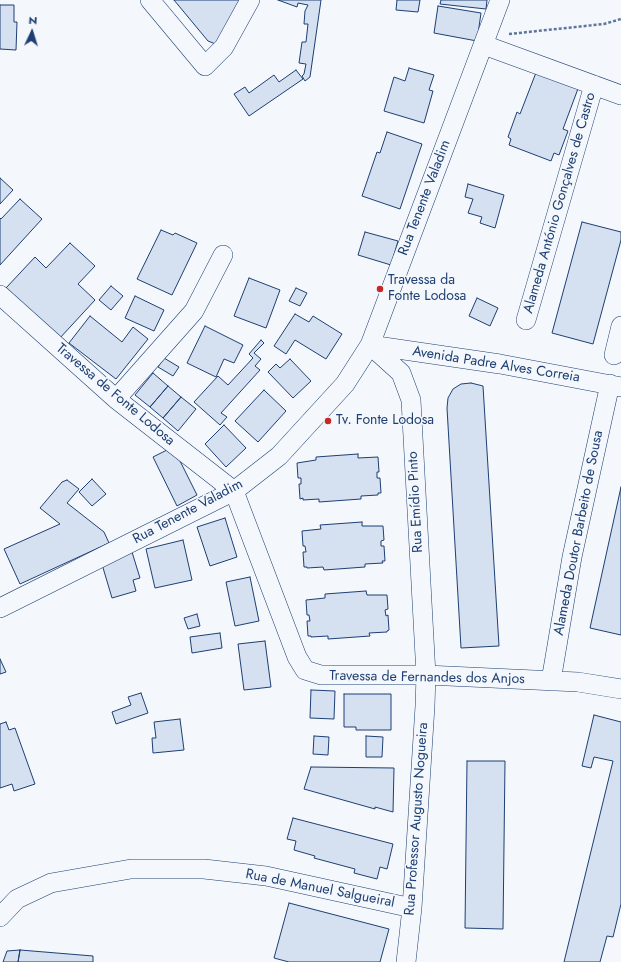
<!DOCTYPE html>
<meta charset="utf-8">
<style>
body{margin:0}
#map{position:relative;width:621px;height:962px;overflow:hidden;background:#f4f7fb;font-family:Jost,sans-serif}
canvas{display:block}
.north{position:absolute;left:12px;top:12px;width:40px;height:40px;-webkit-text-stroke:3px #f4f7fb;paint-order:stroke;rotate:4deg;font-size:11px;font-weight:700;line-height:16px;text-align:center;color:#1d3f73}
.north::after{content:'';display:block;margin:auto;width:14px;height:18px;background:#1d3f73;clip-path:polygon(50% 0,100% 100%,50% 72%,0 100%)}
</style>
<div id="map">
<canvas width="621" height="962"></canvas>
<div class="north">N</div>
</div>
<script>
const ctx = document.querySelector('canvas').getContext('2d');
ctx.lineJoin = 'round';
function paint(path, color) {
  ctx.fillStyle = color;
  ctx.fill(path, 'evenodd');
}
function poly(rows) {
  const path = new Path2D();
  for (const r of rows) {
    path.moveTo(r[0], r[1]);
    for (let i = 2; i < r.length; i += 2) path.lineTo(r[i], r[i + 1]);
  }
  return path;
}
function strokePath(path, color, width, dash) {
  ctx.strokeStyle = color;
  ctx.lineWidth = width;
  ctx.lineCap = dash ? 'butt' : 'round';
  ctx.setLineDash(dash || []);
  ctx.stroke(path);
}
function write(font, color, halo, rows, align = 'center') {
  ctx.font = font + ' Jost,sans-serif';
  ctx.lineWidth = 3;
  ctx.setLineDash([]);
  ctx.textBaseline = 'middle';
  ctx.strokeStyle = halo;
  ctx.fillStyle = color;
  for (const [text, x, y, turn = 0] of rows) {
    ctx.save();
    ctx.translate(x, y);
    ctx.rotate((+turn || 0) * Math.PI / 180);
    ctx.textAlign = isNaN(turn) ? turn : align;
    if (halo) ctx.strokeText(text, 0, 0);
    ctx.fillText(text, 0, 0);
    ctx.restore();
  }
}
const building = poly([
 [174,0,246,0,223,47,208,41,174,0],
 [278,0,321,0,310,77,305,81,302,76,304,74,306,64,299,63,302,42,306,42,308,24,304,24,305,11,308,5,298,3,297,7,278,0],
 [397,0,420,0,418,12,396,10,397,0],
 [441,0,487,0,486,9,440,4,441,0],
 [0,5,14,5,14,22,17,22,16,50,0,49,0,5],
 [438,6,481,13,477,41,434,33,438,6],
 [409,68,434,75,429,90,433,91,424,123,384,111,394,77,405,81,409,68],
 [296,70,303,79,249,116,234,94,245,87,249,93,274,75,279,82,296,70],
 [537,70,579,86,563,129,568,131,559,155,554,153,551,161,509,145,511,139,508,137,517,112,520,114,537,70],
 [387,132,422,144,400,209,362,196,377,152,380,153,387,132],
 [0,178,13,190,0,204,0,178],
 [468,184,504,195,495,228,480,223,482,217,468,213,473,199,465,197,468,184],
 [20,199,42,219,0,265,0,218,1,219,20,199],
 [582,222,621,232,621,240,593,344,552,333,582,222],
 [161,230,173,235,175,233,197,243,172,295,137,279,161,230],
 [365,232,398,241,391,265,358,255,365,232],
 [70,243,95,266,78,284,95,300,59,339,6,288,35,257,46,268,70,243],
 [249,278,280,290,266,328,234,316,249,278],
 [111,286,123,296,111,310,99,300,111,286],
 [296,288,307,293,300,306,289,301,296,288],
 [135,296,164,310,154,331,125,318,135,296],
 [477,298,498,308,490,326,469,316,477,298],
 [295,314,309,322,313,316,342,334,326,359,295,340,286,354,274,346,295,314],
 [90,316,122,342,133,327,148,339,116,379,69,343,90,316],
 [205,326,243,345,234,363,224,359,216,377,187,363,205,326],
 [261,340,264,343,254,353,261,359,255,366,260,370,221,413,227,417,220,425,194,402,218,376,228,385,253,358,249,354,261,340],
 [164,358,179,367,173,376,158,367,164,358],
 [290,359,311,381,293,398,268,372,276,364,280,368,290,359],
 [153,373,168,386,150,407,135,395,153,373],
 [471,383,483,386,499,646,461,648,447,408,448,398,453,389,461,384,471,383],
 [168,386,181,397,163,418,150,407,168,386],
 [264,390,286,411,258,442,235,421,264,390],
 [181,397,196,409,178,431,163,418,181,397],
 [224,425,246,448,226,467,205,444,224,425],
 [173,447,197,495,177,506,153,457,173,447],
 [358,454,358,458,378,457,379,472,377,472,377,478,380,478,381,493,378,493,378,495,361,496,361,499,319,502,319,499,303,500,303,498,300,499,299,484,301,484,301,478,298,478,297,463,316,460,316,457,358,454],
 [92,479,106,494,92,506,79,492,92,479],
 [67,480,79,489,67,503,104,532,109,543,20,584,4,549,60,524,40,508,62,482,67,480],
 [621,487,621,635,590,628,621,487],
 [225,518,237,557,210,566,197,527,225,518],
 [362,522,362,526,383,526,384,540,381,541,381,546,384,546,385,561,382,561,383,563,365,564,365,567,324,570,323,567,307,568,307,567,304,567,303,552,306,552,305,546,303,546,302,531,321,529,320,525,362,522],
 [183,540,192,580,155,588,146,549,183,540],
 [132,552,140,578,133,580,136,591,112,598,101,561,132,552],
 [250,577,259,621,235,626,226,582,250,577],
 [366,591,367,595,387,595,388,609,385,610,386,616,388,615,389,630,387,631,387,632,369,633,370,636,328,639,328,636,311,637,311,636,308,636,307,621,310,621,309,615,307,615,306,600,325,598,325,594,366,591],
 [197,614,200,626,188,629,184,618,197,614],
 [220,633,222,648,192,653,190,637,220,633],
 [265,641,271,687,244,690,238,644,265,641],
 [0,659,6,672,0,674,0,659],
 [311,690,335,691,334,719,310,718,311,690],
 [141,693,148,713,116,724,112,712,131,705,128,697,141,693],
 [344,694,391,694,391,730,356,730,356,727,344,727,344,694],
 [594,715,621,722,621,904,613,937,607,936,600,962,564,962,613,761,594,757,591,768,582,766,594,715],
 [180,719,184,750,153,753,152,738,156,738,154,722,180,719],
 [6,722,9,730,15,728,35,784,14,791,12,784,0,788,0,724,6,722],
 [314,736,329,737,328,755,313,754,314,736],
 [366,736,383,737,382,757,366,757,366,736],
 [467,761,505,761,503,929,465,928,467,761],
 [311,767,394,768,393,812,375,807,375,809,304,789,311,767],
 [293,818,393,844,387,869,380,867,377,879,354,873,355,869,314,858,315,856,294,850,296,841,287,839,293,818],
 [289,903,389,929,380,962,289,962,274,958,289,903],
 [20,950,93,956,93,962,18,962,20,950],
 [20,950,18,962,3,962,7,951,20,950]
]);
paint(building, '#d5e0f0');
strokePath(building, '#1d3f73', 1);
const minor = poly([
 [150,0,205,66,224,47,250,0],
 [484,45,621,95],
 [0,295,116,399,234,491],
 [526,320,594,85],
 [370,345,401,373,411,400,426,675,425,706,412,908,406,962],
 [370,345,500,364,621,387],
 [614,355,621,326],
 [116,399,194,311,223,255],
 [234,491,297,657,305,670,321,675,426,675,578,682,621,689],
 [0,608,234,491,279,456,345,384,370,345,500,0],
 [551,681,572,557,610,384],
 [0,917,17,899,51,883,131,869,204,869,266,876,412,908]
]);
strokePath(minor, '#1d3f73', 20);
strokePath(poly([
 [509,34,604,24,621,19]
]), '#5e769c', 2.5, [3, 2]);
strokePath(minor, '#f4f7fb', 19);
for (const [x, y, r, color] of [
 [380,289,4,"#c62828"],
 [328,421,4,"#c62828"]
]) {
  const dot = new Path2D();
  dot.arc(x, y, r, 0, 2 * Math.PI);
  ctx.fillStyle = color;
  ctx.fill(dot);
  strokePath(dot, '#f4f7fb', 1.5);
}
write('14px', '#1d3f73', '#f4f7fb', [
 ["Rua Tenente Valadim",425,198,-69],
 ["Alameda António Gonçalves de Castro",560,203,-74],
 ["Avenida Padre Alves Correia",496,365,9],
 ["Travessa de Fonte Lodosa",115,395,40],
 ["Rua Emídio Pinto",416,502,-93],
 ["Rua Tenente Valadim",188,512,-28],
 ["Alameda Doutor Barbeito de Sousa",579,533,-79],
 ["Travessa de Fernandes dos Anjos",427,678,1],
 ["Rua Professor Augusto Nogueira",417,819,-86],
 ["Rua de Manuel Salgueiral",320,889,11]
]);
write('14px', '#1d3f73', '#f4f7fb', [
 ["Travessa da",388,281],
 ["Fonte Lodosa",388,297],
 ["Tv. Fonte Lodosa",336,421]
], 'left');
</script>
